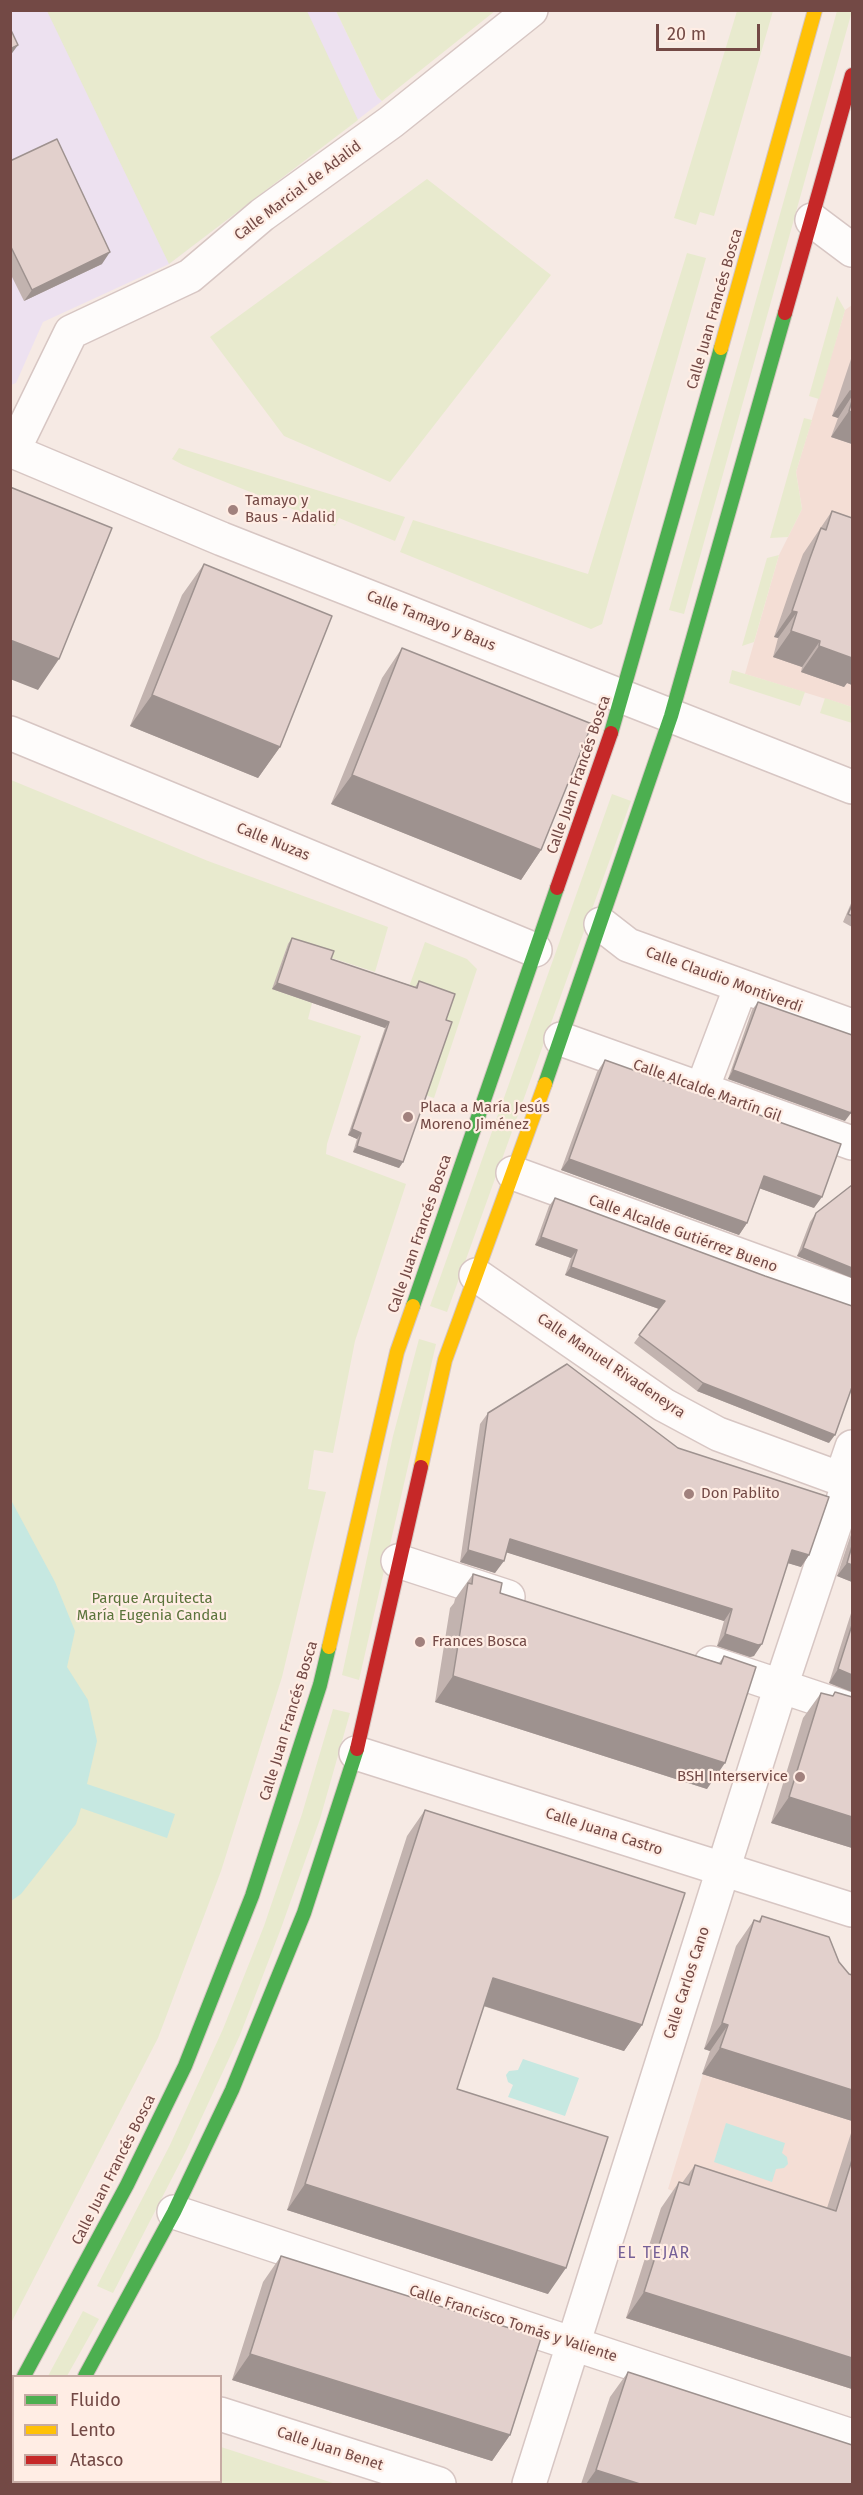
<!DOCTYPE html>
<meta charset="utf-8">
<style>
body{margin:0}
#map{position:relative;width:863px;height:2495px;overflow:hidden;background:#f6eae4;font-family:"Fira Sans",sans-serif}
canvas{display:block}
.frame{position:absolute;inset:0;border:12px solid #734945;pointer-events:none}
.legend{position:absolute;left:12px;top:2375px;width:210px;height:108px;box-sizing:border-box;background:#ffede4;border:2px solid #c7aba4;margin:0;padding:8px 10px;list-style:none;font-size:18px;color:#734945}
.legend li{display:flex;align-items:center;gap:12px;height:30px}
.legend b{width:30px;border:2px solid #c7aba4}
.scale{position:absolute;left:656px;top:24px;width:104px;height:27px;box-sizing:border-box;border:3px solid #734945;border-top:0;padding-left:8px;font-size:18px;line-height:21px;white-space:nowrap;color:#734945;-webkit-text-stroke:4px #ffede4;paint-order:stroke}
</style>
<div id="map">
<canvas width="863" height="2495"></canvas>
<div class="frame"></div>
<ul class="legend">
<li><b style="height:8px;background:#4caf50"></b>Fluido</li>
<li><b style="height:8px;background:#ffc107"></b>Lento</li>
<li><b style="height:8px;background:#c62828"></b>Atasco</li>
</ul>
<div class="scale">20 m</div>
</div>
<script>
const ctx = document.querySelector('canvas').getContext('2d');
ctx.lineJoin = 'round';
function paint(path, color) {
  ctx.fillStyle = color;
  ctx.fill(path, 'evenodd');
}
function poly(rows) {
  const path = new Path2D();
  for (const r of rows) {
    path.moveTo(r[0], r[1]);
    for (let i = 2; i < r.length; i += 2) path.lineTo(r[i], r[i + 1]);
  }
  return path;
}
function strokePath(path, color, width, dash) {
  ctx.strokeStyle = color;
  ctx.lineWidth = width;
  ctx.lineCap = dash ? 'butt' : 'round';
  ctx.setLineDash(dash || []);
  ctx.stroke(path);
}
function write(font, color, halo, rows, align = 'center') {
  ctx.font = font + ' "Fira Sans",sans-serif';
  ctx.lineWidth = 4.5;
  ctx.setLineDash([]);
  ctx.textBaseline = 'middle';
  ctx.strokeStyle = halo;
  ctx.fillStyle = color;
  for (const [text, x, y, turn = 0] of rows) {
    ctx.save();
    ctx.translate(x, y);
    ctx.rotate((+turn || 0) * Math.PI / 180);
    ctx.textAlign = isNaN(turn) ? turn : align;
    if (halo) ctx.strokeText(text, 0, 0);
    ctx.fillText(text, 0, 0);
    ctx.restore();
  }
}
paint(poly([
 [852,305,852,707,745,674,779,555,802,509,796,472,845,310],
 [852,2010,852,2389,626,2318,661,2208,670,2211,676,2192,668,2189,710,2051]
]), '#f4ded5');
paint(poly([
 [11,11,336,11,377,96,382,101,169,264,43,322,16,383,11,385]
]), '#ede1f0');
paint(poly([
 [47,11,307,11,358,120,169,264],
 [336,11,495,11,382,101,377,96],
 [737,11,773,11,714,216,700,212,696,225,674,218],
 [837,11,852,11,684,614,669,610],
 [427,179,551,275,390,482,284,436,210,337],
 [687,253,706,258,602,624,591,629,400,552,413,520,588,574],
 [837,296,845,310,819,399,809,396],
 [804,418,812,420,796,472,802,509,788,537,770,538],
 [179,448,405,517,395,541,339,518,335,526,183,465,172,459],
 [779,555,754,642,742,646,767,558],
 [732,670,805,692,800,706,729,683],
 [825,698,852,707,852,723,820,713],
 [11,780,208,861,388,927,375,972,288,944,273,989,312,1003,308,1019,361,1036,327,1144,326,1154,406,1184,355,1341,333,1453,314,1450,308,1489,326,1492,282,1677,221,1871,158,2038,11,2323],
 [612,794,631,801,447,1312,430,1306],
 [425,942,467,959,477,969,434,1098,425,1095,400,1012],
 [419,1339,436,1344,359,1680,342,1675,393,1436],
 [333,1709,350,1713,320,1819,280,1931,240,2035,187,2149,113,2293,97,2286,170,2145,223,2029,264,1926,302,1814],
 [83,2311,99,2319,67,2376,48,2376],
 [221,2447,336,2484,80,2484,81,2482,220,2482]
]), '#e8eace');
paint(poly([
 [11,1500,55,1582,75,1631,67,1667,88,1700,97,1741,87,1784,175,1814,167,1838,81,1808,76,1824,21,1894,11,1901],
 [523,2059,579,2078,565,2116,508,2097,513,2085,508,2082,506,2075,509,2071,518,2070],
 [726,2123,785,2143,782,2153,787,2157,788,2164,784,2168,776,2169,772,2182,714,2162]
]), '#c6e8e1');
const street = poly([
 [812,220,852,250],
 [10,450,222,539,852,787],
 [13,451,71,332,190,276,262,215,391,122,531,10],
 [10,733,535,950],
 [601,924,628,945,852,1026],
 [561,1039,852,1143],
 [702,1089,741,986],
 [513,1173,852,1296],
 [476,1275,664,1405,718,1434,852,1483],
 [841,1479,852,1447],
 [398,1561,508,1597],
 [711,1663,852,1710],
 [356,1753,852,1910],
 [174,2212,852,2436],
 [220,2414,439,2484],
 [529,2484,781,1686,849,1482]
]);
const fast = poly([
 [611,733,721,348],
 [545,1084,671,716,785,313],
 [413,1306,557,888],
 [24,2376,127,2185,185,2066,252,1896,320,1685,329,1647],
 [85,2376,174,2212,232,2090,304,1913,357,1749],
 [27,2484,29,2482]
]);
const slow = poly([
 [721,348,815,10],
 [421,1467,445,1360,545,1084],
 [329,1647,397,1352,413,1306],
 [10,2402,14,2397]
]);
const jam = poly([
 [785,313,852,75],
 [557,888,611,733],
 [357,1749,421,1467]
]);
strokePath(street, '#d7c6c3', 36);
strokePath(fast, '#d5c6c2', 16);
strokePath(slow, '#d5c6c2', 16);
strokePath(jam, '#d5c6c2', 16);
strokePath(street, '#fefcfb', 33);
strokePath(fast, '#4caf50', 14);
strokePath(slow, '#ffc107', 14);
strokePath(jam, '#c62828', 14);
paint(poly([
 [10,161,102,264,24,301,10,273],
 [852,356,852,444,831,437,838,418,832,416],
 [832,511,852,518,852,685,847,683,844,687,801,672,802,667,773,657,778,638,774,637,792,584,803,554],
 [204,564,280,747,258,778,130,726,182,595],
 [402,648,541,850,521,880,331,804,382,678],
 [852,901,852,927,843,922],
 [292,938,331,959,415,987,419,981,446,1020,403,1162,399,1168,353,1152,357,1139,348,1135,385,1028,272,989,288,944],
 [758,1002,845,1121,728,1079,752,1010],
 [605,1060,814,1208,759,1188,747,1223,739,1235,561,1170,597,1072],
 [852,1185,852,1278,797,1256,810,1222,816,1213],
 [555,1198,829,1443,697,1391,634,1343,659,1309,565,1275,571,1258,535,1245,549,1206],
 [488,1413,809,1555,801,1567,788,1563,754,1656,750,1657,717,1646,724,1621,506,1552,495,1573,460,1562,480,1424],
 [852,1531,852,1582,837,1576],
 [473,1574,500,1593,719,1663,724,1656,707,1789,435,1702,450,1608,454,1603,455,1599],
 [852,1610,852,1692,829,1683],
 [835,1692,852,1697,852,1848,771,1823,803,1718,821,1693,832,1696],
 [425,1810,642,2025,624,2051,483,2006,457,2089,548,2294,287,2210,407,1836],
 [762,1916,839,1962,849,1974,852,1975,852,2121,702,2074,710,2051,704,2049,736,1946,754,1920,758,1922],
 [852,2130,852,2389,626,2318,661,2208,679,2182,682,2183,695,2165,827,2208],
 [281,2256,510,2435,492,2461,232,2380,263,2282],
 [628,2372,852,2484,581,2484,610,2397]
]), '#c2b3af');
paint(poly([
 [18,45,10,56,10,49],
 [110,252,102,264,24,301,32,290],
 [850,390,852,391,852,396,838,418,832,416],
 [849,411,852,412,852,444,831,437],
 [792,611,797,612,778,638,774,637],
 [791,631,820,641,802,667,773,657],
 [10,640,59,659,38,690,10,679],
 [819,646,852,658,852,685,847,683,844,687,801,672],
 [152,695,280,747,258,778,130,726],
 [352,775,541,850,521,880,331,804],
 [277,983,389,1022,385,1028,272,989],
 [733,1070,851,1113,845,1121,728,1079],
 [352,1129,361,1133,357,1139,348,1135],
 [357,1146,403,1162,399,1168,353,1152],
 [569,1159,747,1223,739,1235,561,1170],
 [764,1176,822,1197,814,1208,756,1187],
 [541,1237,577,1250,571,1258,535,1245],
 [803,1248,852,1268,852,1278,797,1256],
 [571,1267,665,1301,659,1309,565,1275],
 [703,1383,835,1435,829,1443,697,1391],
 [510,1539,732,1609,724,1621,502,1551],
 [468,1550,504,1561,495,1573,460,1562],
 [792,1550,809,1555,801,1567,784,1562],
 [847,1563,852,1565,852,1582,837,1576],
 [725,1634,762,1644,754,1656,750,1657,717,1646],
 [838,1669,852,1675,852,1692,829,1683],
 [453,1676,725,1763,707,1789,435,1702],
 [789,1797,852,1817,852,1848,771,1823],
 [493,1978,642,2025,624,2051,475,2003],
 [722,2023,728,2025,710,2051,704,2049],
 [720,2048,852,2090,852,2121,702,2074],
 [305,2184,566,2268,548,2294,287,2210],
 [644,2292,852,2358,852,2389,626,2318],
 [250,2354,510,2435,492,2461,232,2380],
 [596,2470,640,2484,586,2484]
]), '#9e928f');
const building = poly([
 [10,28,18,45,10,49,10,28],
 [57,139,110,252,32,290,10,245,10,161,57,139],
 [852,401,852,412,849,411,852,401],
 [10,487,112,528,59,659,10,640,10,487],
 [832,511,852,518,852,658,819,646,820,641,791,631,797,612,792,611,810,558,821,528,826,530,832,511],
 [204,564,332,616,280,747,152,695,204,564],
 [402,648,592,724,541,850,352,775,402,648],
 [852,905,852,916,848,914,852,905],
 [292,938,334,951,331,959,417,988,419,981,455,994,446,1020,452,1022,403,1162,357,1146,361,1133,352,1129,389,1022,277,983,292,938],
 [758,1002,852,1035,852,1109,851,1113,733,1070,758,1002],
 [605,1060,841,1144,822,1197,764,1176,747,1223,569,1159,605,1060],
 [852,1185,852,1268,803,1248,816,1213,852,1185],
 [555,1198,765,1276,852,1306,852,1387,835,1435,703,1383,639,1335,665,1301,571,1267,577,1250,541,1237,555,1198],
 [567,1364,678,1448,829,1497,809,1555,792,1550,762,1644,758,1645,725,1634,732,1609,510,1539,504,1561,468,1550,488,1413,567,1364],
 [852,1546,852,1565,847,1563,852,1546],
 [473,1574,502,1583,500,1593,721,1664,724,1656,756,1667,725,1763,453,1676,468,1583,472,1584,473,1574],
 [852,1625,852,1675,838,1669,852,1625],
 [835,1692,852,1697,852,1817,789,1797,821,1693,833,1696,835,1692],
 [425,1810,685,1893,642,2025,493,1978,457,2089,608,2137,566,2268,305,2184,425,1810],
 [762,1916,829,1937,839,1962,849,1974,852,1975,852,2090,720,2048,728,2025,722,2023,754,1920,760,1922,762,1916],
 [852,2160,852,2358,644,2292,679,2182,689,2185,695,2165,836,2211,852,2160],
 [281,2256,541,2338,510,2435,250,2354,281,2256],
 [628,2372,852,2445,852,2484,640,2484,596,2470,628,2372]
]);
paint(building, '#e2d0cc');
strokePath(building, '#9e928f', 1.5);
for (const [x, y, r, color] of [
 [233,510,6,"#a1817d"],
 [408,1117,6,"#a1817d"],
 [689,1494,6,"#a1817d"],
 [420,1642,6,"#a1817d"],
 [800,1777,6,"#a1817d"]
]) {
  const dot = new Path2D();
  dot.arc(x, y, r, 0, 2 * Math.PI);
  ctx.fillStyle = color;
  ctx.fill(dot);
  strokePath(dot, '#ffede4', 2);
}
write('15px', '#734945', '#ffede4', [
 ["Calle Marcial de Adalid",298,191,-37],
 ["Calle Juan Francés Bosca",715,309,-74],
 ["Calle Tamayo y Baus",431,621,22],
 ["Calle Juan Francés Bosca",579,775,-71],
 ["Calle Nuzas",273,842,22],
 ["Calle Claudio Montiverdi",724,980,20],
 ["Calle Alcalde Martín Gil",707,1091,20],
 ["Calle Juan Francés Bosca",420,1234,-71],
 ["Calle Alcalde Gutiérrez Bueno",683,1234,20],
 ["Calle Manuel Rivadeneyra",611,1366,34],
 ["Calle Juan Francés Bosca",289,1721,-73],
 ["Calle Juana Castro",604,1832,18],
 ["Calle Carlos Cano",687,1983,-72],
 ["Calle Juan Francés Bosca",114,2170,-63],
 ["Calle Francisco Tomás y Valiente",513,2324,18],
 ["Calle Juan Benet",330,2449,18]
]);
write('15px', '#734945', '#ffede4', [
 ["Tamayo y",245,501],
 ["Baus - Adalid",245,518],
 ["Placa a María Jesús",420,1108],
 ["Moreno Jiménez",420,1125],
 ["Don Pablito",701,1494],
 ["Frances Bosca",432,1642],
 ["BSH Interservice",788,1777,"right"]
], 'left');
write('15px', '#5b743b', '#ffede4', [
 ["Parque Arquitecta",152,1599],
 ["María Eugenia Candau",152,1616]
]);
ctx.letterSpacing = '1.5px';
write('16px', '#756097', '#ffede4', [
 ["EL TEJAR",654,2254]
]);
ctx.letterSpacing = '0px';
</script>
